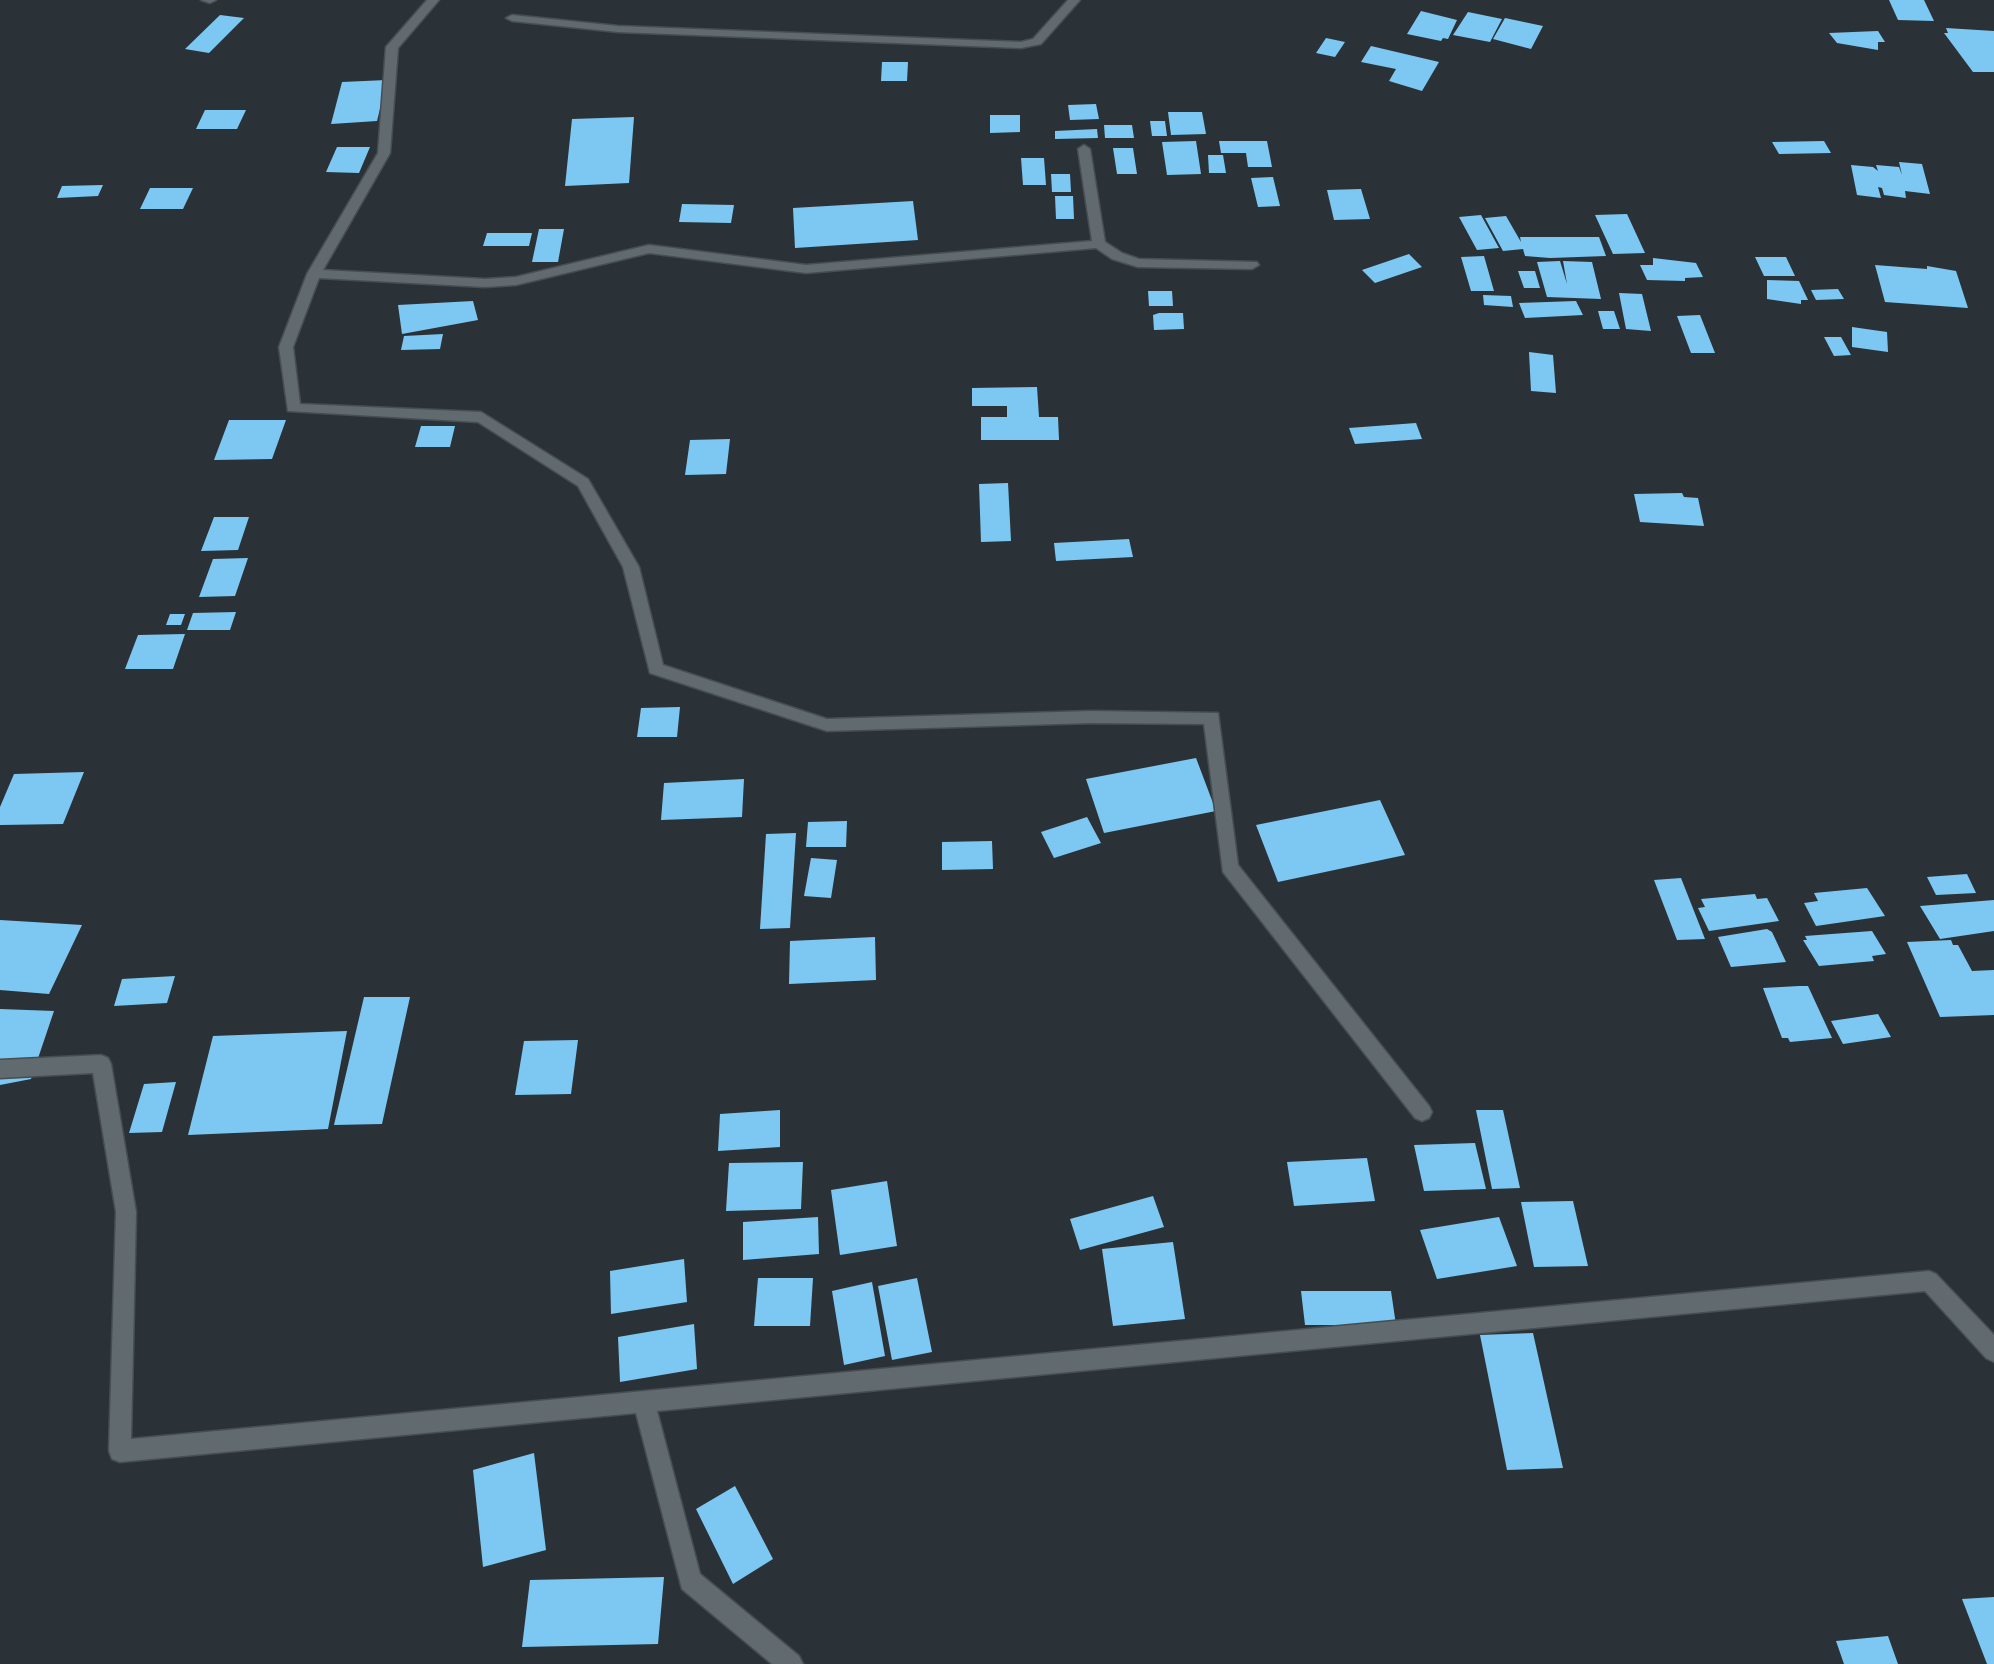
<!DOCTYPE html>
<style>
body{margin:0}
canvas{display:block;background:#2b3237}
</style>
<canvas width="1994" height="1664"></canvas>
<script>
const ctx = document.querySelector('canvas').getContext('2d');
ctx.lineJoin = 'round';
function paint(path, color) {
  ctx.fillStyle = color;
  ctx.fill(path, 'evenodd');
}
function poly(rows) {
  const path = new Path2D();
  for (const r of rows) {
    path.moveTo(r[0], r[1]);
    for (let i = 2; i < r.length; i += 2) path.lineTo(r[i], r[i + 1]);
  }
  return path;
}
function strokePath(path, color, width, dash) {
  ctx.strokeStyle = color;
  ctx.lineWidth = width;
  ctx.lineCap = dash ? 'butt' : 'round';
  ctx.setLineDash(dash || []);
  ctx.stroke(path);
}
paint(poly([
 [1889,0,1924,0,1934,21,1898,20],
 [1421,11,1457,20,1448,39,1443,38,1441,41,1407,34],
 [1468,12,1502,19,1490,42,1453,35],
 [220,15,244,18,209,53,185,49],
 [1505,18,1543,26,1531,49,1493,39],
 [1946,28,1994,31,1994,72,1973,72,1944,33,1948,33],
 [1878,31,1885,42,1878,42,1878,50,1837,43,1829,33],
 [1326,38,1345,42,1335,57,1316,53],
 [1371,46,1439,62,1422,91,1389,81,1396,69,1361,62],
 [882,62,908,62,907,81,881,81],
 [387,80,377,121,331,124,342,82],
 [1096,104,1099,119,1070,120,1068,105],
 [205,110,246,110,237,129,196,129],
 [1168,112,1202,112,1206,134,1171,135],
 [990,115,1020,115,1020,132,990,133],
 [634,117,629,183,565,186,572,119],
 [1150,121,1165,121,1167,136,1152,136],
 [1104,125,1132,125,1134,138,1105,138],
 [1097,129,1098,138,1055,139,1055,131],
 [1196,141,1201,174,1167,175,1162,142],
 [1219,141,1267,141,1272,167,1248,167,1246,153,1221,153],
 [1824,141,1831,153,1779,154,1772,142],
 [337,147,370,147,359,173,326,172],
 [1113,148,1133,148,1137,174,1117,174],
 [1208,155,1223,155,1226,173,1209,173],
 [1021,158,1044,158,1046,185,1023,185],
 [1899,162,1922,164,1930,194,1905,191,1906,198,1884,195,1882,188,1878,187,1881,198,1857,195,1851,165,1873,167,1878,171,1876,165,1899,167,1902,175],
 [1051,174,1070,174,1071,192,1052,192],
 [1273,177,1280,206,1258,207,1251,178],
 [103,185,98,196,57,198,62,186],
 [150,188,193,188,183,209,140,209],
 [1361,189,1370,219,1334,220,1327,190],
 [1055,196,1073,196,1074,219,1056,219],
 [913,201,918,240,795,248,793,208],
 [682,204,734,205,731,223,679,222],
 [1627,214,1645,253,1613,254,1595,215],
 [1481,215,1499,248,1477,250,1459,217],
 [1506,216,1521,242,1520,237,1599,237,1606,256,1550,258,1525,256,1523,249,1503,251,1485,218],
 [539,229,564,229,558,262,532,262],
 [487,233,532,233,529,246,483,246],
 [1409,254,1422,267,1375,283,1362,270],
 [1484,256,1494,291,1471,291,1461,257],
 [1755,257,1786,257,1795,276,1764,276],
 [1653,258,1696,263,1703,277,1685,278,1685,281,1647,280,1640,265,1653,265],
 [1560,261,1567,284,1563,261,1592,262,1601,299,1547,297,1537,262],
 [1875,265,1927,269,1927,266,1956,271,1968,308,1885,302],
 [1518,271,1535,271,1540,288,1524,288],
 [1767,280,1799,281,1808,300,1801,300,1801,304,1767,299],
 [1838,289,1844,299,1816,300,1811,290],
 [1148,291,1172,291,1173,306,1149,306],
 [1619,293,1642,294,1651,331,1626,329],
 [1483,295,1511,296,1513,307,1484,305],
 [473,301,478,320,402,334,398,305],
 [1576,301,1583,315,1525,318,1519,303],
 [1598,311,1614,311,1620,329,1603,329],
 [1159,313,1183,313,1184,329,1154,330,1153,315],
 [1700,315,1715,353,1691,353,1677,316],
 [1852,327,1887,332,1888,352,1852,347],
 [443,334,440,349,401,350,404,336],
 [1824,337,1841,337,1851,355,1834,356],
 [1529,352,1553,355,1556,393,1531,391],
 [1037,387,1039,417,1058,417,1059,440,981,440,981,417,1007,417,1007,406,972,406,972,388],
 [229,420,286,420,272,459,214,460],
 [1416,423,1422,439,1355,444,1349,428],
 [421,426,455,426,450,447,415,447],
 [730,439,726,474,685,475,690,440],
 [1008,483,1011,541,981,542,979,484],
 [1682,493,1684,497,1698,498,1704,526,1640,522,1634,494],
 [214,517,249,517,238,550,201,551],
 [1129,539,1133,557,1056,561,1054,543],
 [248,558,235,596,199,597,213,559],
 [236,612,230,630,187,630,193,613],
 [170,614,185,614,181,625,166,625],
 [185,634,173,669,125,669,138,635],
 [680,707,677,737,637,737,641,708],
 [1196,758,1216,811,1104,833,1086,779],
 [84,772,63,824,0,825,0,807,14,774],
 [744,779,742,817,661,820,664,783],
 [1380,800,1405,855,1278,882,1256,825],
 [1087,817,1101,843,1054,858,1041,832],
 [847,821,846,847,806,847,808,822],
 [796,833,790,928,760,929,766,834],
 [992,841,993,869,942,870,942,842],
 [811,858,837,860,831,898,804,896],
 [1967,874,1976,893,1936,895,1927,877],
 [1681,878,1705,939,1677,940,1654,880],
 [1867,888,1885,916,1816,926,1804,903,1818,901,1814,893],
 [1755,894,1757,899,1767,898,1779,921,1709,931,1698,908,1705,907,1701,899],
 [1994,900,1994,931,1940,939,1920,906],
 [0,920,82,925,49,994,0,990],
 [1767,929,1772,932,1786,962,1731,967,1718,937],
 [1872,931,1886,954,1872,956,1874,961,1819,966,1803,940,1807,940,1805,936],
 [875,937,876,980,789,984,790,941],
 [1951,940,1953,945,1958,945,1972,971,1994,970,1994,1015,1940,1017,1907,942],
 [175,976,167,1003,114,1006,122,979],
 [1799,986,1808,986,1832,1038,1790,1042,1788,1038,1782,1038,1763,988],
 [364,997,410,997,382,1124,334,1125],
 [0,1009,54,1011,31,1079,0,1085],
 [1878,1014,1891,1037,1843,1044,1831,1021],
 [347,1031,328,1129,188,1135,213,1036],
 [578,1040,571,1094,515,1095,524,1041],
 [176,1082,162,1132,129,1133,144,1084],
 [780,1110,780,1147,718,1151,720,1114],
 [1476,1110,1503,1110,1520,1188,1492,1189],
 [1475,1143,1486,1189,1424,1191,1414,1145],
 [1367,1158,1375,1201,1294,1206,1287,1162],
 [803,1162,801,1209,726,1211,729,1163],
 [887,1181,897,1246,840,1255,831,1190],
 [1153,1196,1164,1227,1080,1250,1070,1219],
 [1573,1201,1588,1266,1534,1267,1521,1202],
 [818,1217,819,1254,743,1260,743,1222],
 [1499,1217,1517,1266,1437,1279,1420,1230],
 [1173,1242,1185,1319,1113,1326,1102,1249],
 [684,1259,687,1302,611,1314,610,1271],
 [758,1278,813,1278,810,1326,754,1326],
 [917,1278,932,1352,892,1360,878,1286],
 [872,1282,885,1356,844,1365,832,1291],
 [1301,1291,1391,1291,1396,1325,1305,1325],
 [694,1324,697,1369,620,1382,618,1337],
 [1533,1333,1563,1468,1507,1470,1480,1335],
 [534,1453,546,1550,483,1567,473,1470],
 [735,1486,773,1559,733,1584,696,1509],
 [664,1577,658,1644,522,1647,530,1580],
 [1994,1597,1994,1664,1987,1664,1962,1599],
 [1888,1636,1898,1664,1844,1664,1836,1641]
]), '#7dc8f2');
const minor = poly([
 [201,0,216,0,210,3,201,0],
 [427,0,439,0,398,48,390,153,323,270,485,279,516,277,649,245,806,265,1092,241,1078,149,1084,145,1090,149,1105,242,1122,253,1139,259,1257,262,1259,265,1252,269,1138,267,1112,259,1096,248,806,273,649,253,516,285,485,287,319,278,293,347,300,404,481,412,588,479,639,567,663,665,827,719,1091,711,1218,713,1238,865,1429,1106,1432,1112,1429,1118,1422,1121,1415,1118,1223,872,1204,724,1091,723,827,731,650,673,623,567,578,486,478,422,288,411,279,347,307,274,378,153,386,47,427,0],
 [1068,0,1080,0,1041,44,1021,48,618,32,512,21,506,18,512,15,618,26,1021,42,1033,39,1068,0],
 [101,1055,108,1058,111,1064,136,1212,131,1439,1929,1271,1936,1274,1994,1335,1994,1362,1986,1358,1925,1291,657,1411,700,1574,799,1656,803,1664,772,1664,682,1589,636,1413,120,1462,112,1459,109,1451,116,1212,93,1073,0,1078,0,1060,101,1055]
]);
strokePath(minor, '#474e52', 3);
paint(minor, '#616a6f');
</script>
